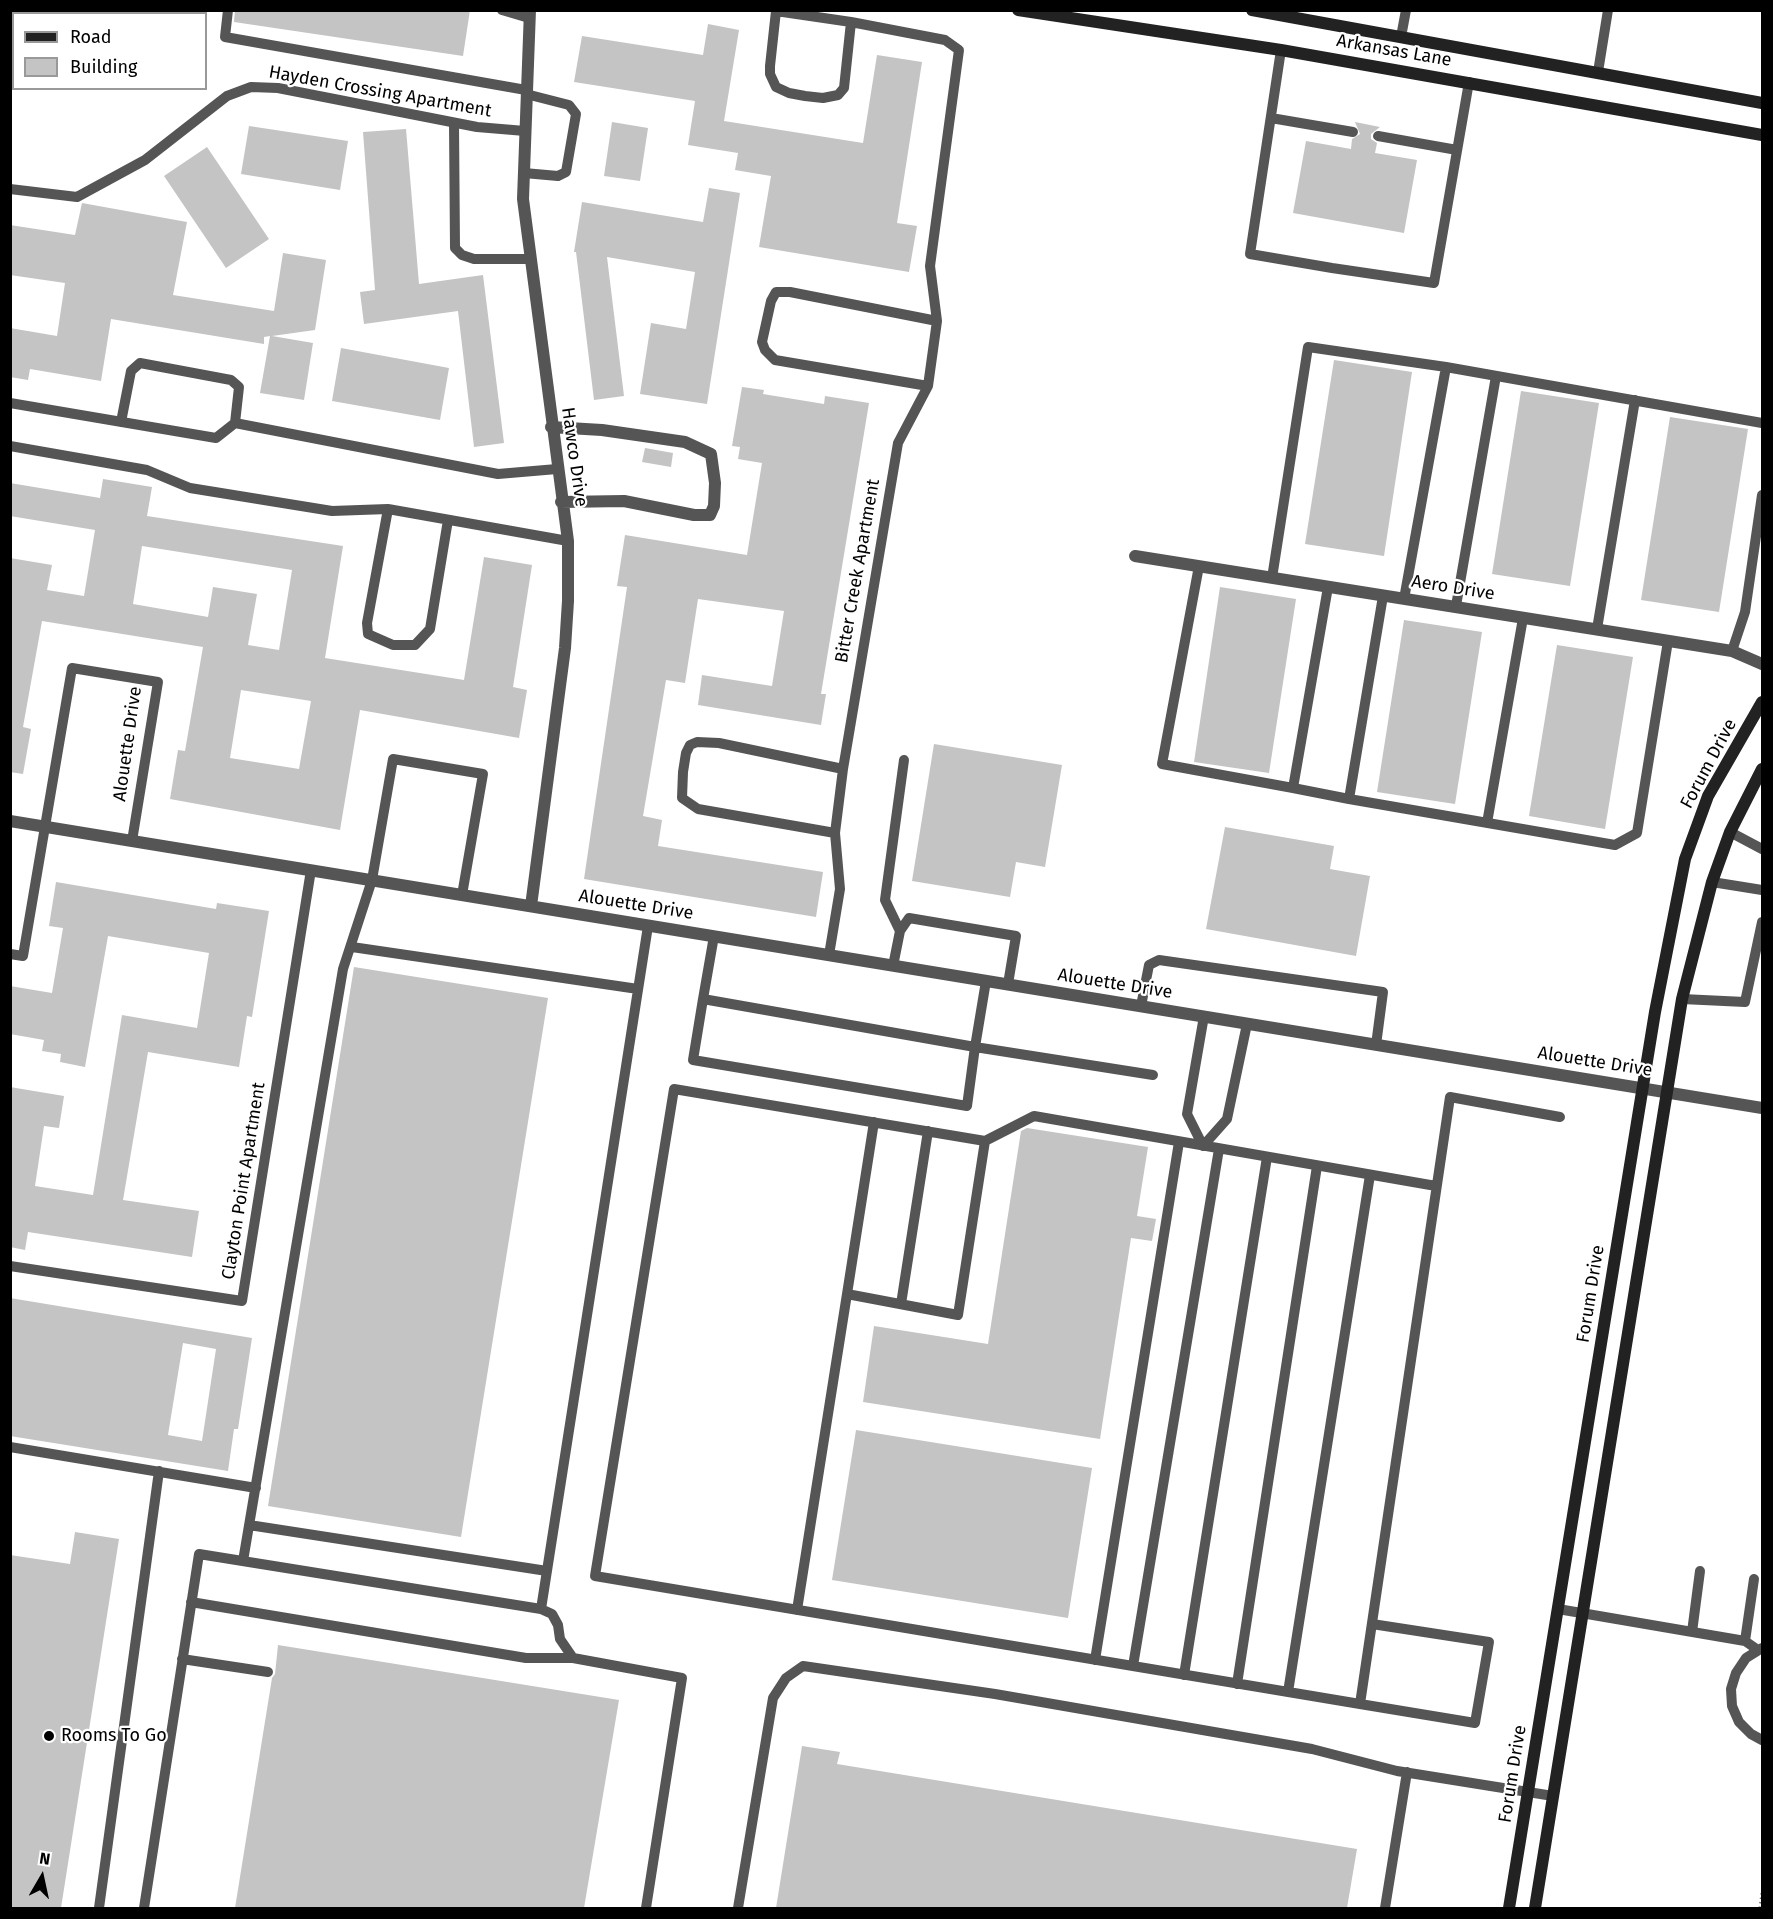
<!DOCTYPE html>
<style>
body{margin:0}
#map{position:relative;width:1773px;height:1919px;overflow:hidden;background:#fff;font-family:"Fira Sans",sans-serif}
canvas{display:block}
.frame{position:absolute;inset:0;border:12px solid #000;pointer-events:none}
.legend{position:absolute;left:12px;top:12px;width:195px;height:78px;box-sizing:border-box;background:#fff;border:2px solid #999;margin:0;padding:8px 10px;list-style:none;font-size:18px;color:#000}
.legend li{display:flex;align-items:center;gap:12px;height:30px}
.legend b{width:30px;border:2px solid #999}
.north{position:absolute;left:12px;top:1847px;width:60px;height:60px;-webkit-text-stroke:4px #fff;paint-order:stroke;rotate:9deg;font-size:16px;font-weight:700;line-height:24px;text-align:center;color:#000}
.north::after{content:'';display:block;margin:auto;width:21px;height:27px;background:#000;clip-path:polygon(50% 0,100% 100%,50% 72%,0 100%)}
</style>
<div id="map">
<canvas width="1773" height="1919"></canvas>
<div class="frame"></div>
<ul class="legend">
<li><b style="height:8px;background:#222"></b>Road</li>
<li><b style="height:16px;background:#c4c4c4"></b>Building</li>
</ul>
<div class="north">N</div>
</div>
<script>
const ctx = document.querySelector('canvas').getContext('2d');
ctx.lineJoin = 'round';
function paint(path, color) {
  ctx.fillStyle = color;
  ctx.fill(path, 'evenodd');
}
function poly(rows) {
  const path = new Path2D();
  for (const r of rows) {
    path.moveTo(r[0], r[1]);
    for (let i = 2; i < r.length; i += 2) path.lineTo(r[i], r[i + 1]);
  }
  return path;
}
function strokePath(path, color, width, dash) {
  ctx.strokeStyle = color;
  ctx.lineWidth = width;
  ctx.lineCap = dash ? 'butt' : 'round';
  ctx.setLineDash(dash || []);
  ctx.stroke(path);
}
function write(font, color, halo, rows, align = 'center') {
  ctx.font = font + ' "Fira Sans",sans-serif';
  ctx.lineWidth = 4.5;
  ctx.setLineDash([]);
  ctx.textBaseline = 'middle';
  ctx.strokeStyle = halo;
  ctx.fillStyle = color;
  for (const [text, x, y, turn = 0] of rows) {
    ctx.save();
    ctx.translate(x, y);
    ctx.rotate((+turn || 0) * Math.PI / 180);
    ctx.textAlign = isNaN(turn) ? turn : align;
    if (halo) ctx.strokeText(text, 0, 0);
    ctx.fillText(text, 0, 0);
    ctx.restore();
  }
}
paint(poly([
 [235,10,470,10,463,56,234,22],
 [708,24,739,30,724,121,863,143,877,55,922,62,897,223,917,226,909,272,759,247,771,176,735,170,738,153,688,145,695,101,574,82,582,36,703,55],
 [612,122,648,128,640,181,604,176],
 [1355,122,1380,127,1371,134,1371,139,1377,143,1375,153,1417,160,1404,233,1293,213,1306,141,1351,149,1352,139,1360,134],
 [249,126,348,141,340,190,241,174],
 [406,129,419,284,483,275,504,443,474,447,458,311,364,324,360,292,375,290,363,132],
 [207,147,269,239,226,268,164,176],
 [709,188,740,193,707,404,640,394,651,323,686,329,695,272,607,257,624,396,594,400,576,252,574,252,582,202,703,222],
 [82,203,187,222,173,295,274,311,283,253,326,260,315,330,272,336,313,343,304,400,260,393,270,336,264,337,264,344,111,319,101,381,30,369,28,380,10,377,10,328,57,336,65,283,10,275,10,225,75,235],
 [341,348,449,368,440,420,332,401],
 [1334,360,1412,372,1384,556,1305,544],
 [742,387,764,390,763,394,824,404,825,396,869,403,821,694,826,694,821,725,698,705,702,675,772,686,784,611,698,599,685,683,666,680,643,816,662,820,658,846,823,872,816,917,584,879,627,587,617,586,625,535,747,555,762,463,738,459,740,447,732,446],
 [1521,391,1599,403,1570,586,1492,574],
 [1670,417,1748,429,1719,612,1641,600],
 [645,448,673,453,671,467,642,462],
 [103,479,152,487,147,516,343,546,325,658,464,680,484,557,532,565,513,687,527,690,519,738,360,710,340,830,170,799,178,750,185,751,203,647,42,621,23,727,31,729,23,774,10,772,10,558,52,565,47,590,84,596,95,530,10,516,10,483,100,498],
 [142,546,292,570,279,650,248,645,257,594,213,587,208,617,133,604],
 [241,690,311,701,299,769,230,758],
 [1220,587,1296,599,1269,773,1194,762],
 [1404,620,1482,632,1455,804,1377,792],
 [1557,645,1633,657,1605,829,1529,816],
 [934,744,1062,765,1045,867,1016,862,1010,897,912,881],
 [1225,827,1334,846,1330,869,1370,876,1356,956,1206,929],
 [56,882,216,909,217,903,269,911,252,1017,247,1016,239,1067,148,1052,123,1200,199,1211,192,1257,28,1232,25,1250,10,1247,10,1087,64,1096,59,1128,44,1126,35,1186,93,1195,122,1015,197,1028,209,953,108,936,85,1067,60,1062,61,1054,42,1051,44,1040,10,1034,10,986,52,993,63,928,49,926],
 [354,967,548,998,461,1537,268,1506],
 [1027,1128,1148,1147,1137,1216,1156,1219,1152,1241,1131,1238,1100,1439,863,1402,874,1326,988,1344,1021,1131],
 [10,1298,252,1338,238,1429,234,1429,228,1471,10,1436],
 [183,1343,216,1349,202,1441,168,1435],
 [856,1430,1092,1468,1068,1618,832,1580],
 [75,1532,119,1539,61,1908,10,1908,10,1555,70,1564],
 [278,1645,619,1700,584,1908,235,1908,272,1678,275,1674],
 [802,1746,840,1752,837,1764,1357,1849,1347,1908,776,1908]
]), '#c4c4c4');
strokePath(poly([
 [1760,1908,1762,1893]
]), '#777', 3, [1.5, 3]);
strokePath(poly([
 [228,10,225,37,526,90],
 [502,10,529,18],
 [1401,37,1406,10],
 [1281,50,1250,254,1332,268,1434,283,1469,82],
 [1598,72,1608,10],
 [1271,118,1353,132],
 [454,123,455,248,462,255,474,259,530,259],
 [1378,136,1457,150],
 [524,173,558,176,566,172,576,114,569,105,526,94],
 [10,189,77,197,145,160,227,96,251,87,278,88,477,127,525,131],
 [928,386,775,360,765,350,762,342,771,301,776,292,790,292,937,321],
 [10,403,216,438,235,423,498,474,557,469],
 [121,422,131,371,140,363,231,380,239,387,235,423],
 [10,446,147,470,190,488,332,511,388,509,568,541],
 [388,509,367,623,368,634,393,645,415,645,430,629,448,520],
 [1199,566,1162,764,1293,788],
 [1272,578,1308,347,1446,367],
 [1328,587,1293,788,1349,799,1383,596],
 [1404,599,1446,367,1762,423],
 [1456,606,1496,376],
 [1597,629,1635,400],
 [1732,651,1745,612,1762,495],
 [1349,799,1615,845,1637,833,1668,641],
 [1487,823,1523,618],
 [1730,832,1762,849],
 [835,833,698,809,682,798,683,772,686,753,690,745,697,742,719,743,843,769],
 [1712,882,1762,890],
 [900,931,885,900,904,760],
 [352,947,638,989],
 [10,954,23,956,72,668,158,682,132,841],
 [829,955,840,889,835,833,843,769,898,443,928,386,937,321,930,266,959,50,945,40,851,22,776,11,770,66,770,74,776,87,789,93,805,96,823,98,838,95,844,88,851,22],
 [893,966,900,931,909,918,1016,936,1008,984],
 [986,981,975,1047,1153,1075],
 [703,999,693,1060,967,1106,975,1047,703,999,714,936],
 [1682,999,1745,1002,1762,922],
 [1141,1006,1149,965,1159,960,1383,992,1376,1045],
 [874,1122,847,1294,958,1315,985,1141],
 [1203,1146,1187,1114,1204,1016],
 [1203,1146,1227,1119,1247,1024],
 [1436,1186,1034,1116,985,1141,674,1089,595,1576,1360,1704,1450,1097,1560,1117],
 [10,1266,242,1301,311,870],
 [901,1304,928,1131],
 [10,1447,256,1488],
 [249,1525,547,1571],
 [243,1561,343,969,372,880,393,759,483,774,462,895],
 [191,1602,526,1658,573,1658],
 [541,1609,552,1614,558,1625,560,1639,573,1658,682,1678,646,1908],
 [1558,1609,1745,1641,1758,1650],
 [797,1610,847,1294],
 [1692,1632,1700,1571],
 [1745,1641,1754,1579],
 [1762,1648,1746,1658,1736,1673,1731,1689,1732,1706,1739,1722,1751,1734,1762,1740],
 [182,1659,268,1672],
 [1095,1660,1179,1142],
 [1133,1666,1219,1149],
 [1184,1675,1267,1157],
 [1237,1684,1317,1166],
 [1288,1692,1370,1175],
 [1360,1704,1475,1723,1489,1642,1372,1624],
 [99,1908,159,1471],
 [144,1908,199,1554,541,1609,648,926],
 [738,1908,773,1698,786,1678,803,1666,995,1694,1312,1749,1397,1771,1553,1796],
 [1385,1908,1407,1772]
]), '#555', 10);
strokePath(poly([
 [530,10,523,199,568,541,568,601,565,648,531,906],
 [551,427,602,430,685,442,711,454,715,483,714,506,710,515,694,515,624,501,561,502],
 [1135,556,1732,651,1762,664],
 [10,821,1762,1108]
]), '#555', 12);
strokePath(poly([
 [1018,10,1281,50,1762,135],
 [1252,10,1762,103],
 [1509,1908,1655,1012,1685,859,1708,796,1762,702],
 [1535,1908,1682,999,1712,882,1730,832,1762,769]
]), '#222', 12);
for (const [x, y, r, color] of [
 [49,1736,6,"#000"]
]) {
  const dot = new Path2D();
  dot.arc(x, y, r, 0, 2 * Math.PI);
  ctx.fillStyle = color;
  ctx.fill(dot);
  strokePath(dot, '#fff', 2);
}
write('18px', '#000', '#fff', [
 ["Arkansas Lane",1394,51,10],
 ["Hayden Crossing Apartment",380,92,10],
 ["Hawco Drive",574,457,82],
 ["Bitter Creek Apartment",858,571,-80],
 ["Aero Drive",1453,588,9],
 ["Alouette Drive",128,744,-82],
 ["Forum Drive",1709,764,-62],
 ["Alouette Drive",636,905,9],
 ["Alouette Drive",1115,984,9],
 ["Alouette Drive",1595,1062,9],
 ["Clayton Point Apartment",244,1181,-81],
 ["Forum Drive",1591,1294,-81],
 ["Forum Drive",1513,1774,-81]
]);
write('18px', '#000', '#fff', [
 ["Rooms To Go",61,1736]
], 'left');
</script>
